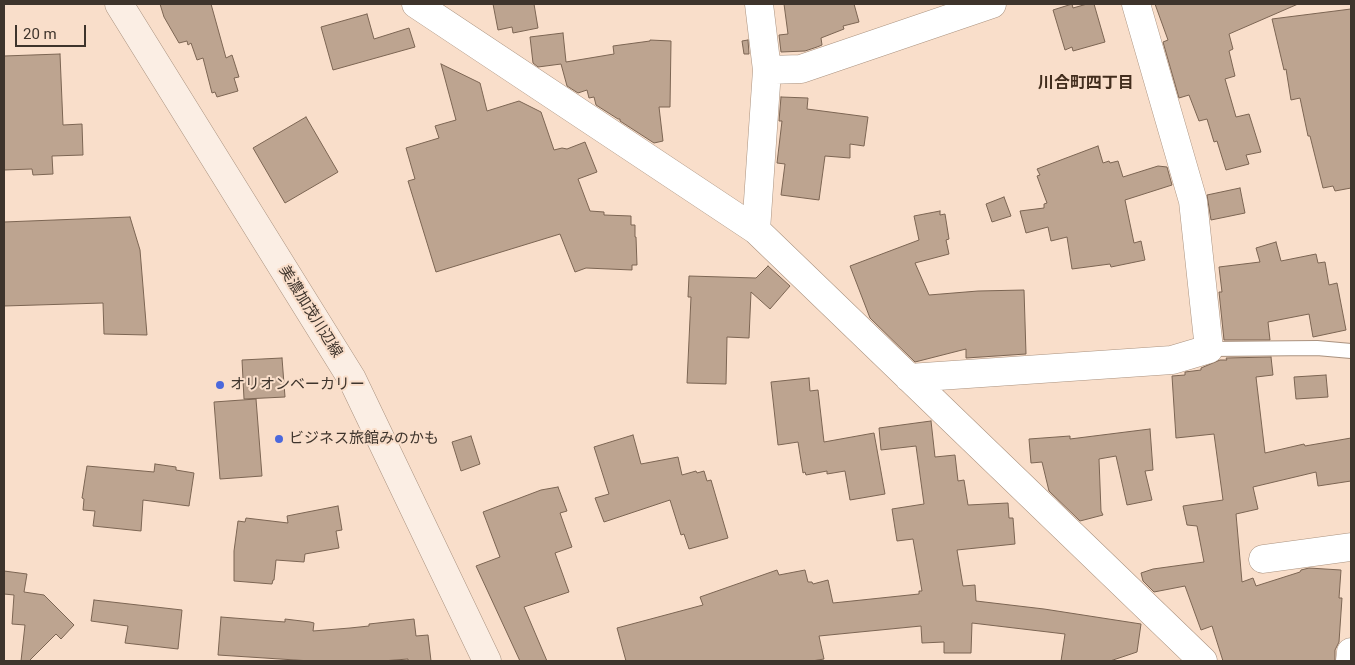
<!DOCTYPE html>
<meta charset="utf-8">
<style>
body{margin:0}
#map{position:relative;width:1355px;height:665px;overflow:hidden;background:#f9deca;font-family:Roboto,sans-serif}
canvas{display:block}
.frame{position:absolute;inset:0;border:5px solid #3e342c;pointer-events:none}
.scale{position:absolute;left:15px;top:25px;width:71px;height:22px;box-sizing:border-box;border:2px solid #3e342c;border-top:0;padding-left:6px;font-size:15px;line-height:18px;white-space:nowrap;color:#3e342c;-webkit-text-stroke:4px #f9deca;paint-order:stroke}
</style>
<div id="map">
<canvas width="1355" height="665"></canvas>
<div class="frame"></div>
<div class="scale">20 m</div>
</div>
<script>
const ctx = document.querySelector('canvas').getContext('2d');
ctx.lineJoin = 'round';
function paint(path, color) {
  ctx.fillStyle = color;
  ctx.fill(path, 'evenodd');
}
function poly(rows) {
  const path = new Path2D();
  for (const r of rows) {
    path.moveTo(r[0], r[1]);
    for (let i = 2; i < r.length; i += 2) path.lineTo(r[i], r[i + 1]);
  }
  return path;
}
function strokePath(path, color, width, dash) {
  ctx.strokeStyle = color;
  ctx.lineWidth = width;
  ctx.lineCap = dash ? 'butt' : 'round';
  ctx.setLineDash(dash || []);
  ctx.stroke(path);
}
function write(font, color, halo, rows, align = 'center') {
  ctx.font = font + ' Roboto,"Noto Sans JP",sans-serif';
  ctx.lineWidth = 4;
  ctx.setLineDash([]);
  ctx.textBaseline = 'middle';
  ctx.strokeStyle = halo;
  ctx.fillStyle = color;
  for (const [text, x, y, turn = 0] of rows) {
    ctx.save();
    ctx.translate(x, y);
    ctx.rotate((+turn || 0) * Math.PI / 180);
    ctx.textAlign = isNaN(turn) ? turn : align;
    if (halo) ctx.strokeText(text, 0, 0);
    ctx.fillText(text, 0, 0);
    ctx.restore();
  }
}
const building = poly([
 [160,4,211,4,226,58,232,55,239,77,234,78,238,91,217,97,215,92,212,93,203,58,197,60,191,43,188,45,187,41,179,43,164,17,160,4],
 [493,4,534,4,538,28,513,33,512,27,498,30,493,4],
 [784,4,854,4,859,22,843,26,844,29,821,38,822,45,817,47,805,51,781,52,779,35,788,34,784,4],
 [1072,4,1073,8,1087,4,1094,4,1105,42,1073,51,1072,47,1065,50,1053,10,1072,4],
 [1155,4,1298,4,1229,34,1233,49,1229,51,1235,76,1225,79,1236,117,1249,114,1261,152,1246,155,1249,164,1226,170,1217,141,1214,142,1207,119,1199,121,1189,95,1179,98,1163,42,1168,40,1155,4],
 [1351,9,1351,188,1335,191,1333,186,1323,188,1310,136,1308,136,1300,98,1291,100,1286,69,1284,70,1272,19,1351,9],
 [367,14,374,39,409,28,415,47,333,70,321,27,367,14],
 [563,33,566,62,614,54,613,46,650,41,650,40,671,41,670,107,659,107,663,141,654,143,620,121,620,119,618,119,596,105,594,97,589,98,587,90,578,93,567,86,561,64,538,67,533,63,530,37,563,33],
 [748,40,749,54,744,54,742,41,748,40],
 [60,54,63,125,82,124,83,155,52,156,53,174,33,175,32,169,4,170,4,56,60,54],
 [441,64,480,83,487,111,519,101,541,112,554,150,562,148,567,149,585,142,597,172,578,179,590,211,604,212,604,215,631,216,631,225,635,225,635,237,636,237,637,265,632,265,632,270,586,268,575,272,560,234,436,272,408,181,415,179,406,148,439,138,435,126,456,120,441,64],
 [781,97,808,98,807,109,868,117,864,146,850,144,850,158,825,156,819,200,781,195,785,164,777,163,782,121,779,121,781,97],
 [306,117,338,172,285,203,253,148,306,117],
 [1098,146,1103,163,1109,161,1110,163,1118,161,1123,177,1158,166,1167,167,1172,185,1125,200,1134,243,1141,241,1145,260,1111,267,1110,264,1072,269,1067,237,1051,241,1048,227,1026,233,1020,211,1044,208,1044,204,1047,203,1037,176,1040,175,1037,169,1098,146],
 [1240,188,1245,213,1211,220,1207,195,1240,188],
 [1004,197,1011,216,992,222,986,204,1004,197],
 [940,211,940,215,945,214,949,239,946,240,949,254,915,263,929,295,978,291,1024,290,1026,354,966,358,966,349,915,362,870,318,850,266,919,240,914,216,940,211],
 [130,217,140,250,147,335,104,334,103,303,4,306,4,222,130,217],
 [1276,242,1281,261,1316,254,1318,263,1325,262,1329,285,1337,283,1346,330,1313,337,1309,314,1268,322,1270,340,1224,340,1219,292,1222,292,1219,267,1260,262,1256,248,1276,242],
 [768,266,790,286,770,309,751,292,749,338,727,337,726,384,687,383,691,297,688,297,689,276,756,278,768,266],
 [1271,357,1273,375,1256,377,1265,453,1304,444,1305,446,1351,438,1351,481,1318,486,1316,472,1253,487,1258,509,1236,514,1242,582,1253,578,1256,586,1300,572,1301,570,1309,568,1341,570,1339,598,1342,598,1339,642,1335,650,1335,661,1223,661,1212,626,1201,630,1185,586,1154,592,1143,581,1141,573,1153,569,1204,562,1197,526,1187,525,1183,506,1223,500,1214,434,1176,438,1172,376,1185,375,1185,372,1201,370,1201,368,1220,360,1227,360,1226,358,1271,357],
 [282,358,285,397,244,399,242,360,282,358],
 [1326,375,1328,397,1296,399,1294,377,1326,375],
 [809,378,810,391,818,390,824,442,874,433,885,494,850,500,845,471,827,474,827,471,806,475,805,472,803,473,798,442,778,445,771,382,809,378],
 [256,399,262,476,220,479,214,402,256,399],
 [931,421,935,457,955,455,958,481,964,480,968,505,1008,503,1009,518,1013,518,1015,544,957,550,963,586,975,585,976,601,1044,609,1141,624,1137,652,1110,661,1061,661,1065,634,972,623,971,653,944,653,944,642,922,643,921,626,819,636,824,659,812,661,626,661,617,628,703,605,700,597,777,570,779,575,805,570,808,582,812,582,813,584,828,580,833,603,919,594,919,591,922,591,913,539,897,541,892,509,924,504,916,446,881,450,879,428,931,421],
 [1150,429,1153,470,1145,471,1152,500,1127,505,1116,456,1099,459,1101,511,1103,515,1080,521,1049,491,1042,462,1031,463,1029,439,1070,436,1070,439,1150,429],
 [633,435,641,464,678,457,682,475,696,471,697,473,704,471,707,481,711,480,728,538,689,549,684,534,681,535,670,500,604,522,595,498,609,494,594,447,633,435],
 [471,436,480,464,461,471,452,442,471,436],
 [155,464,176,467,176,470,194,473,189,506,143,500,141,531,93,526,95,511,83,510,84,499,82,498,87,466,154,472,155,464],
 [558,487,567,511,560,513,572,547,555,553,569,592,524,607,547,661,520,661,476,566,500,557,483,512,541,490,558,487],
 [338,506,342,530,336,531,339,548,305,554,304,562,276,560,274,580,273,580,272,584,234,581,234,551,238,521,245,522,246,518,288,523,287,516,338,506],
 [4,571,27,574,24,592,44,595,74,625,61,639,56,634,29,661,21,661,25,625,12,624,14,595,4,594,4,571],
 [94,600,182,610,178,649,125,643,128,626,91,621,94,600],
 [221,617,285,622,285,619,310,622,314,623,313,631,350,628,369,626,369,624,414,619,416,636,428,635,431,661,408,661,408,659,382,661,311,661,218,655,221,617]
]);
paint(building, '#bda490');
strokePath(building, '#7c6553', 1);
const service = poly([
 [1209,349,1317,348,1351,351]
]);
const minor = poly([
 [416,4,756,230,1203,661],
 [767,70,801,69,992,4],
 [756,230,767,70,759,4],
 [909,378,1172,360,1209,349,1193,201,1136,4],
 [1263,559,1351,547],
 [1350,661,1351,652]
]);
const secondary = poly([
 [119,4,352,379,487,661]
]);
strokePath(service, '#aa927f', 16);
strokePath(minor, '#aa927f', 29);
strokePath(secondary, '#aa927f', 29);
strokePath(service, '#fff', 14);
strokePath(minor, '#fff', 28);
strokePath(secondary, '#fbeee4', 28);
for (const [x, y, r, color] of [
 [220,385,5,"#4b68dc"],
 [279,439,5,"#4b68dc"]
]) {
  const dot = new Path2D();
  dot.arc(x, y, r, 0, 2 * Math.PI);
  ctx.fillStyle = color;
  ctx.fill(dot);
  strokePath(dot, '#f9deca', 2);
}
write('15px', '#3e342c', '#f9deca', [
 ["美濃加茂川辺線",310,312,58]
]);
write('15px', '#3e342c', '#f9deca', [
 ["オリオンベーカリー",230,385],
 ["ビジネス旅館みのかも",289,439]
], 'left');
write('bold 16px', '#422d1d', '#f9deca', [
 ["川合町四丁目",1086,84]
]);
</script>
